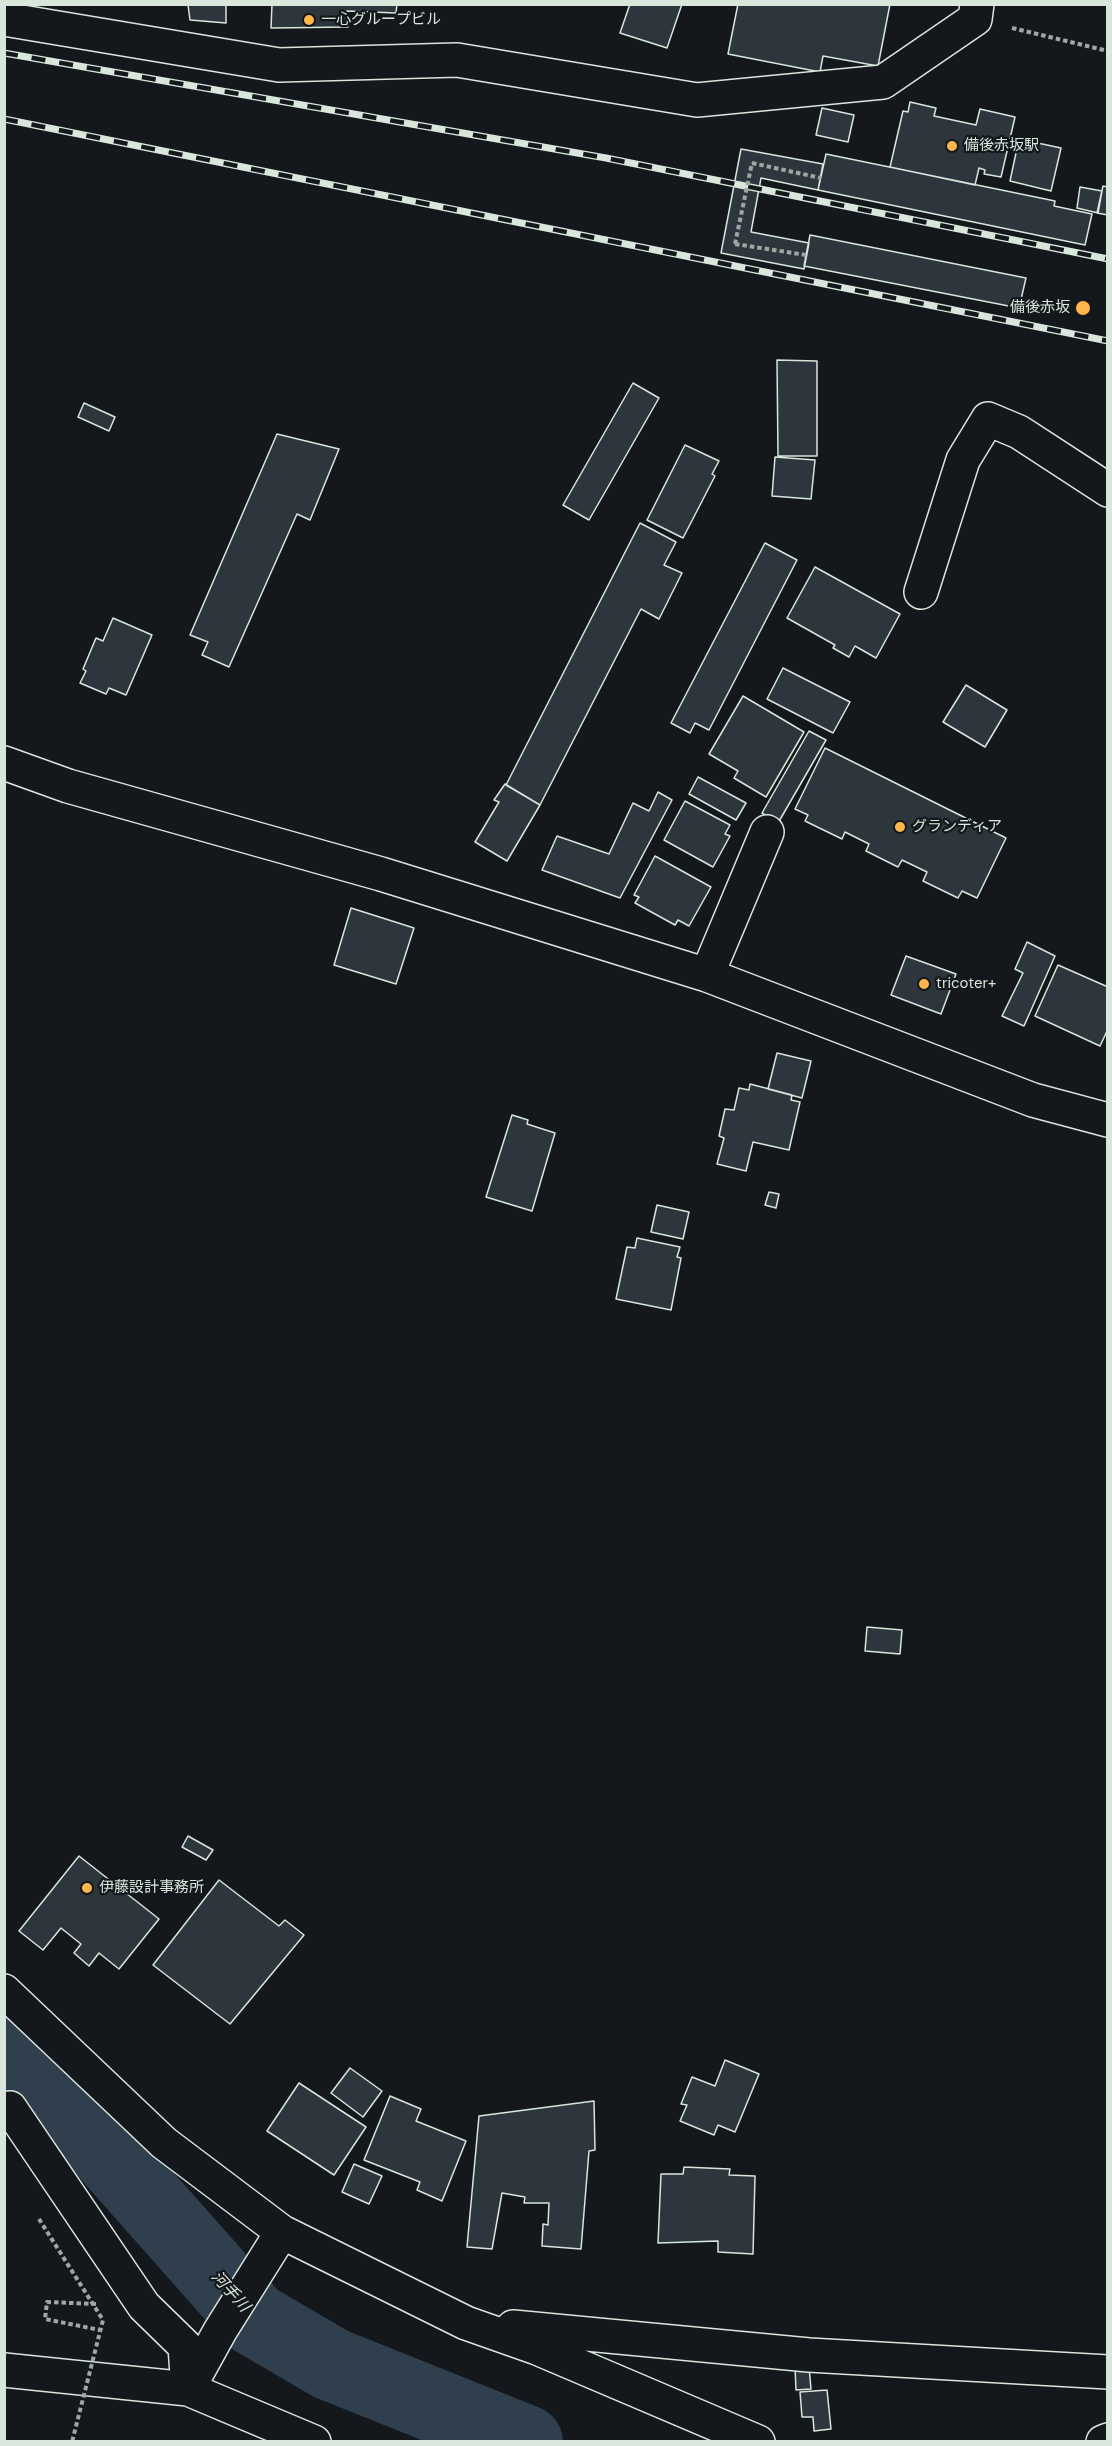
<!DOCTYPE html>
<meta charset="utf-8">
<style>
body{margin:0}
#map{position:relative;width:1112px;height:2446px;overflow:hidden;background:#14181c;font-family:"DM Sans",sans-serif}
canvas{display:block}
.frame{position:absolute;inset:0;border:6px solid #d8e6dc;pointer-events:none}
</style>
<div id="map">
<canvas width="1112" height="2446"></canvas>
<div class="frame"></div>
</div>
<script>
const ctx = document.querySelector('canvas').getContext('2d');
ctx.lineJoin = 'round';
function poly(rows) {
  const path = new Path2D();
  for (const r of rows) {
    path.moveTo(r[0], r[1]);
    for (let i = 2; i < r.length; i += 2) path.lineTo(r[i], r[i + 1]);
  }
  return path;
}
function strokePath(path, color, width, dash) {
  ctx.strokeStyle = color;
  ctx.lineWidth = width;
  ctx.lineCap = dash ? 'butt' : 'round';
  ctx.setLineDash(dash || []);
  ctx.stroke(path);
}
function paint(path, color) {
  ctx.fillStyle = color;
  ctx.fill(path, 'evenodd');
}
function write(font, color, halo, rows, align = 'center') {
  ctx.font = font + ' "DM Sans","Noto Sans JP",sans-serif';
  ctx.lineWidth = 4.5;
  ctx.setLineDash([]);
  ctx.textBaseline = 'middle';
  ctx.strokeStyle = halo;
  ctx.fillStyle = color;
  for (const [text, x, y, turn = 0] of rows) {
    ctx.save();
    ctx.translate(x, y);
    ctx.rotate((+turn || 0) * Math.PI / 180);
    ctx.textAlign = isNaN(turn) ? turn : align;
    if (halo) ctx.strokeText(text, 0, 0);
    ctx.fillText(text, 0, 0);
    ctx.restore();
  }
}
strokePath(poly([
 [4,2043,45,2083,254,2319,331,2364,526,2442]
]), '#2f3f4d', 74);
const building = poly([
 [129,4,226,4,226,23,190,20,188,5,129,4],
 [272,4,397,4,396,13,347,11,348,27,271,28,272,4],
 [630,4,682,4,667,48,620,33,630,4],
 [738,4,890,4,878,66,823,56,820,72,728,54,738,4],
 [910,102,936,108,934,116,976,125,980,109,1015,117,1001,177,984,174,985,170,979,168,975,185,890,167,903,111,908,112,910,102],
 [822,108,854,115,848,142,816,135,822,108],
 [1019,139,1061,148,1051,191,1010,181,1019,139],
 [741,149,823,164,818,190,761,178,751,232,809,243,804,269,721,253,741,149],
 [826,154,1055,201,1054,206,1092,214,1085,245,818,190,826,154],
 [1103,186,1108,187,1108,215,1097,213,1103,186],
 [1080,187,1102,191,1098,213,1077,208,1080,187],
 [810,235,1026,278,1019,308,804,266,810,235],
 [777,360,817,361,817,456,778,456,777,360],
 [633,383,659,398,589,520,563,505,633,383],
 [84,403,115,417,109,431,78,417,84,403],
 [277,434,339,449,310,520,297,514,229,667,202,655,208,642,190,635,277,434],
 [685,445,719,461,712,474,715,476,683,538,647,520,685,445],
 [775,457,815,460,811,499,772,496,775,457],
 [640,523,676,542,664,565,682,573,659,619,641,609,540,805,506,785,640,523],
 [765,543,797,560,709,730,695,723,690,733,671,723,765,543],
 [815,567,900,614,876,658,855,646,849,657,833,648,835,645,787,618,815,567],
 [113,618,152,635,126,695,109,688,106,694,80,683,86,671,83,669,96,638,103,641,113,618],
 [783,668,850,702,833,733,767,699,783,668],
 [966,685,1007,710,985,747,943,722,966,685],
 [743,696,804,732,766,797,734,778,738,771,709,754,743,696],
 [809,731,826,740,778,823,762,813,809,731],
 [825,748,1006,838,977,898,962,891,958,898,923,881,927,872,902,860,898,867,866,851,869,844,845,832,842,839,805,821,808,815,795,809,825,748],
 [698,777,746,803,736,820,689,794,698,777],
 [505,784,540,805,507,861,475,842,499,802,494,800,505,784],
 [658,792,672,800,620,898,542,870,557,836,609,854,633,803,649,811,658,792],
 [685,801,730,825,725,834,730,836,713,867,664,840,685,801],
 [655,856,711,887,689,926,678,920,675,925,635,903,639,897,634,895,655,856],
 [351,908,414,928,396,984,334,965,351,908],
 [1027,942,1055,956,1024,1026,1002,1016,1023,973,1015,969,1027,942],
 [906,956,956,974,941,1014,891,995,906,956],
 [1058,965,1108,987,1108,1029,1100,1046,1035,1016,1058,965],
 [777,1053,811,1061,802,1098,768,1089,777,1053],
 [750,1084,792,1095,791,1100,800,1102,789,1150,753,1142,746,1171,717,1164,724,1138,719,1136,725,1109,734,1110,739,1088,749,1090,750,1084],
 [512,1115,528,1120,527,1124,555,1133,532,1211,486,1197,512,1115],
 [769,1192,779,1194,776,1208,765,1205,769,1192],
 [657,1205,689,1212,683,1239,651,1232,657,1205],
 [637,1238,680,1247,677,1257,681,1258,671,1310,616,1299,627,1247,635,1248,637,1238],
 [867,1627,902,1630,900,1654,865,1651,867,1627],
 [188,1836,213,1850,206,1860,182,1847,188,1836],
 [79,1856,159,1919,119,1969,99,1953,89,1966,74,1953,81,1944,61,1928,43,1950,19,1931,79,1856],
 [219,1880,279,1926,285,1920,304,1935,230,2024,153,1965,219,1880],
 [725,2060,759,2074,735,2132,718,2125,714,2135,680,2121,687,2105,681,2104,692,2077,715,2086,725,2060],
 [350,2068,382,2091,363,2117,331,2093,350,2068],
 [299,2083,366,2127,334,2175,267,2131,299,2083],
 [390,2096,421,2109,416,2121,466,2141,442,2201,417,2190,420,2182,364,2160,390,2096],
 [594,2101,595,2150,589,2151,581,2249,542,2246,543,2224,548,2225,549,2203,524,2203,525,2197,502,2193,492,2249,467,2247,479,2116,594,2101],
 [354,2164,382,2176,369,2204,342,2192,354,2164],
 [684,2167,730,2169,729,2175,755,2176,753,2254,718,2252,718,2241,658,2243,661,2174,683,2174,684,2167],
 [794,2343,807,2343,811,2389,796,2390,794,2343],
 [827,2390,831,2429,814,2431,813,2417,802,2417,800,2392,827,2390]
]);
paint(building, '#2c363c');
strokePath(building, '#d8e6dc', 1.5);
const minor = poly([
 [4,19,279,65,457,60,697,100,883,82,975,19,977,4],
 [921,592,963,460,988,419,1019,432,1108,490],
 [4,763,68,786,381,874,707,975,1033,1100,1108,1120],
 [707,975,767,832],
 [4,1991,164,2143,282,2232,466,2323,537,2348,758,2442],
 [4,2114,10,2108,144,2306,185,2346,188,2389],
 [513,2327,809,2355,1108,2372],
 [4,2370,188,2389,314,2442],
 [188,2389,220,2331,282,2232],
 [1103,2442,1108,2440]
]);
strokePath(minor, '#d8e6dc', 36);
strokePath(poly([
 [1012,28,1108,51],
 [752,163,821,178],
 [735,244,806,255],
 [96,2304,47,2302,45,2319,100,2330]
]), '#9da8a2', 4, [4.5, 3]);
strokePath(minor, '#14181c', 33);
const rail = poly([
 [4,53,606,158,1108,259],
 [4,119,1108,341]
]);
strokePath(rail, '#d8e6dc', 7);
strokePath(rail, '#14181c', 4.5, [14]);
strokePath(poly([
 [735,244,752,163],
 [39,2219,103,2320,72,2442]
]), '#9da8a2', 4, [4.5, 3]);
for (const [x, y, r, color] of [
 [309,20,6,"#ffb74d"],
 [952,146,6,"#ffb74d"],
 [1083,308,8,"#ffb74d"],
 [900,827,6,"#ffb74d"],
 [924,984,6,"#ffb74d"],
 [87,1888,6,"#ffb74d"]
]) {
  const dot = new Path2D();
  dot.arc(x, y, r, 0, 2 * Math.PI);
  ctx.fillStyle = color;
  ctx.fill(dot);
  strokePath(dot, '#14181c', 2);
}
write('15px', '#d8e6dc', '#14181c', [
 ["一心グループビル",321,20],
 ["備後赤坂駅",964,146],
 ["備後赤坂",1070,308,"right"],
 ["グランディア",912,827],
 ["tricoter+",936,984],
 ["伊藤設計事務所",99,1888]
], 'left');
write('italic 16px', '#d8e6dc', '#14181c', [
 ["河手川",230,2292,48]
]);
</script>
